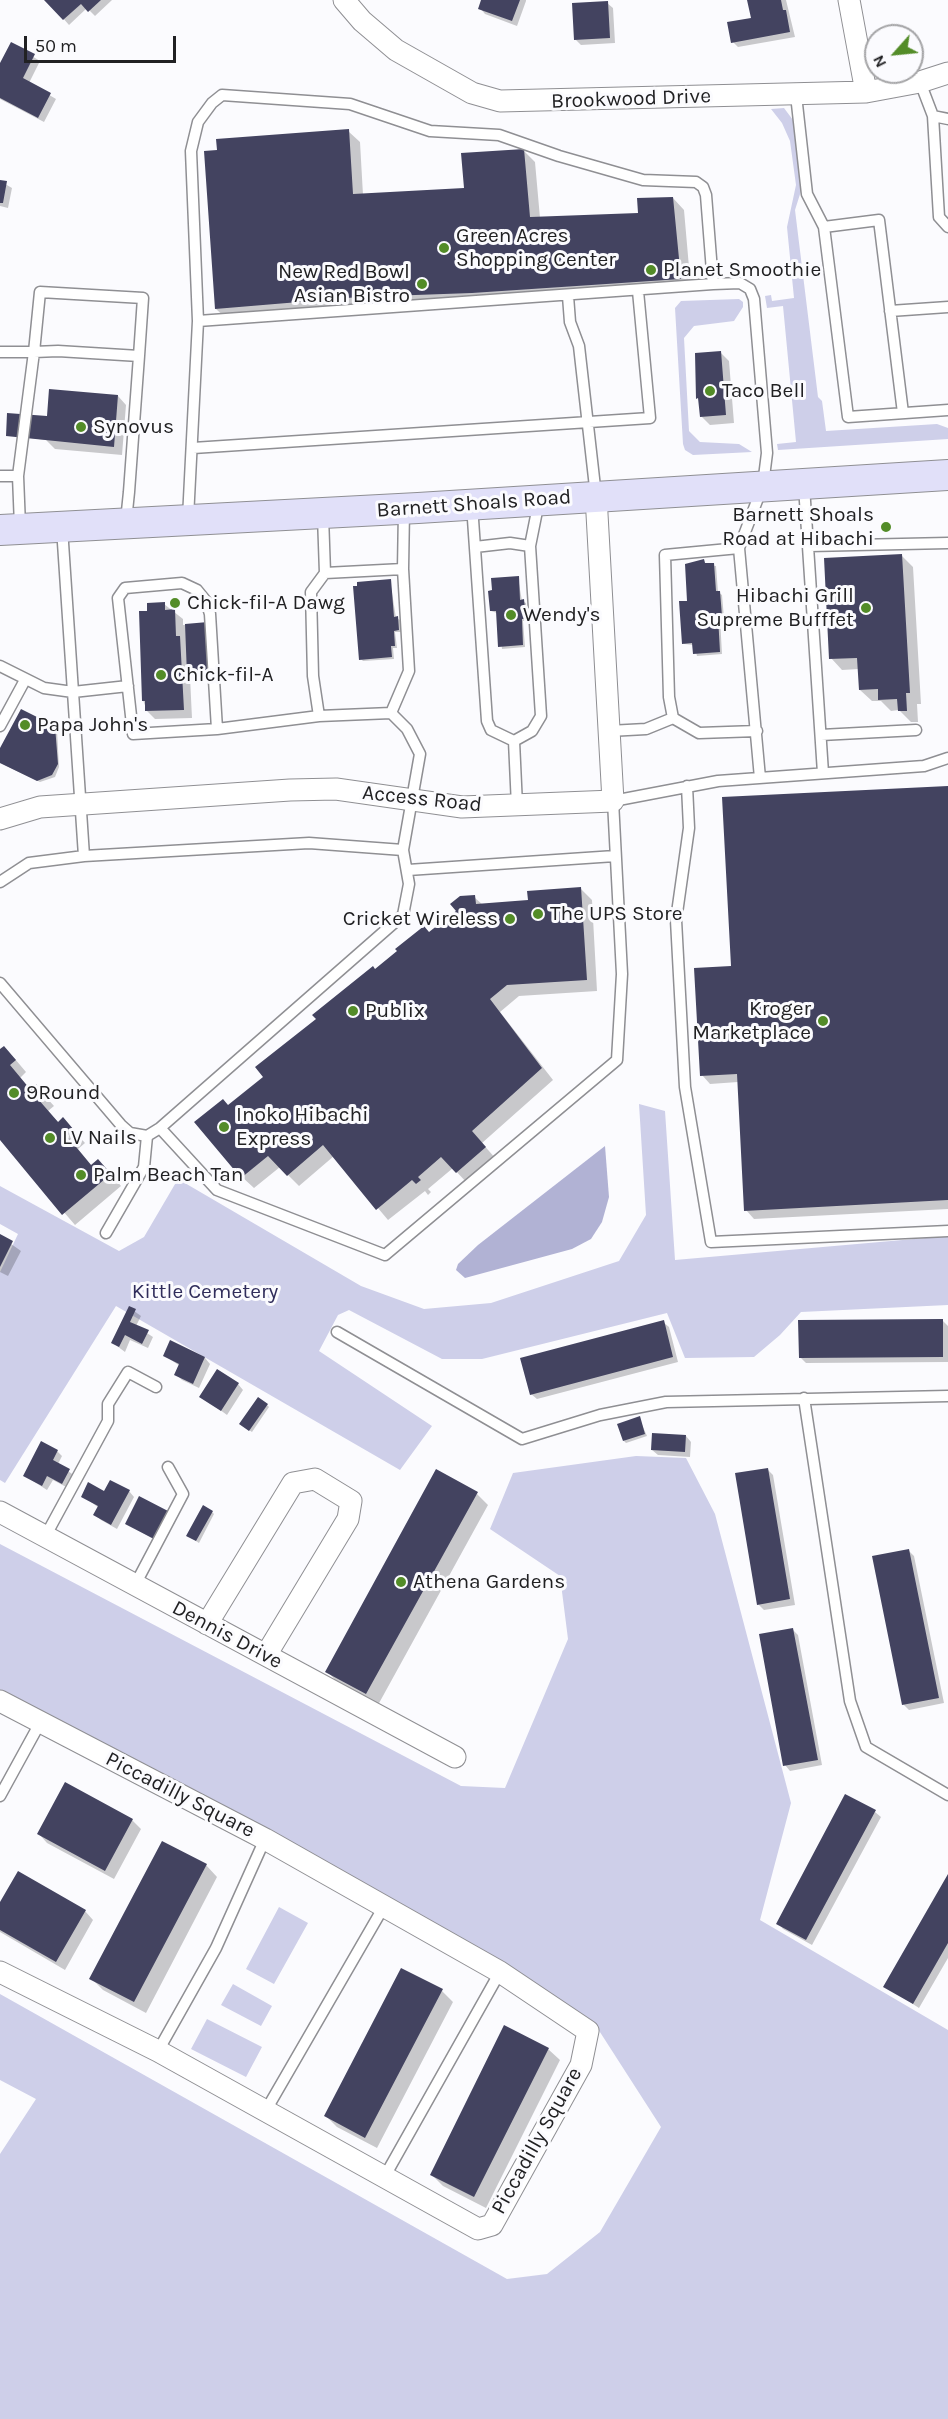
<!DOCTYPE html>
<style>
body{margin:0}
#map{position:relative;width:948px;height:2419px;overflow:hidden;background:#fbfbfe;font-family:Karla,sans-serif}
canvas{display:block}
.north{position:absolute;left:864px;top:24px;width:60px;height:60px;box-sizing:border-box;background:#fbfbfe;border:2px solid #a4a4a6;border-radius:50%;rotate:243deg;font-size:16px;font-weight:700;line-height:24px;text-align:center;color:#212123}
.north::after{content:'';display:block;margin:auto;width:21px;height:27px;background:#538c28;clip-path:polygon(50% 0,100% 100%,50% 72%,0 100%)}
.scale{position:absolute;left:24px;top:36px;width:152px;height:27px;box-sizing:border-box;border:3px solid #212123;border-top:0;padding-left:8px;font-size:18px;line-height:21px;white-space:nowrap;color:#212123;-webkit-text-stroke:4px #fbfbfe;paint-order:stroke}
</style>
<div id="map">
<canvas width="948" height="2419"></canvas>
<div class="north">N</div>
<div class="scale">50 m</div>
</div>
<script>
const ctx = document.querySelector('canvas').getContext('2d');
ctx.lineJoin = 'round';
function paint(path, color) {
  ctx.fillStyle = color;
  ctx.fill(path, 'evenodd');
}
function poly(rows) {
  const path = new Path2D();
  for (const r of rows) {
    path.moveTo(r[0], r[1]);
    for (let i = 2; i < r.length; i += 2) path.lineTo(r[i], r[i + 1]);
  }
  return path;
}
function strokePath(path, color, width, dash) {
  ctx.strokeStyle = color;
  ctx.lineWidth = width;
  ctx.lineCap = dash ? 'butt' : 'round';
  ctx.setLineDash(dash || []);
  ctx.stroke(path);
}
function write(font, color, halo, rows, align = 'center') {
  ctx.font = font + ' Karla,sans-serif';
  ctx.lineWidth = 6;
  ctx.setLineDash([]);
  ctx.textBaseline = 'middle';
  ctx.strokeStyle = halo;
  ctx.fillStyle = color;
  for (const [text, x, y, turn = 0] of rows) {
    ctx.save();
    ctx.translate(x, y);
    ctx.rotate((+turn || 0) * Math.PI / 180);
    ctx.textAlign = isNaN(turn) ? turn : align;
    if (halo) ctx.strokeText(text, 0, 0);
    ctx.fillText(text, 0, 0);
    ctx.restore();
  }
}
paint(poly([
 [784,108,793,120,794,128,801,191,795,210,818,397,822,401,826,431,937,424,948,428,948,439,778,450,777,444,796,442,783,306,767,308,765,296,771,295,772,301,794,298,787,227,796,185,790,141,782,123,771,109],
 [739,299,743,302,743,307,734,321,694,326,684,338,689,431,700,442,739,444,752,452,693,455,685,450,683,444,675,308,681,301],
 [639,1104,665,1111,675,1260,948,1236,948,1305,801,1312,780,1335,754,1357,685,1358,667,1313,482,1359,442,1359,349,1310,338,1315,319,1351,432,1426,400,1470,116,1306,5,1483,0,1480,0,1272,18,1234,0,1224,0,1186,119,1251,144,1237,178,1179,361,1286,424,1309,491,1303,619,1261,646,1215],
 [636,1456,686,1458,715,1514,791,1803,760,1920,948,2030,948,2419,0,2419,0,2154,36,2099,0,2080,0,1994,507,2279,547,2274,600,2232,661,2127,598,2029,0,1695,0,1544,461,1786,505,1788,568,1639,560,1576,490,1529,513,1473],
 [279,1907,308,1923,274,1984,246,1969],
 [233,1984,272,2006,261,2026,221,2005],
 [207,2019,262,2047,246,2077,191,2049]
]), '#cecfe9');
paint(poly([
 [605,1146,609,1197,602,1222,591,1239,572,1249,465,1278,456,1270,458,1264,478,1245]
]), '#b1b2d4');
paint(poly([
 [47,0,112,0,95,16,87,8,69,25],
 [483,0,526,0,526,1,517,26,485,14,480,8],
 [749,0,786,0,795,37,738,47,733,42,752,19],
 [607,3,613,8,615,43,581,45,575,39],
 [12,44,40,61,29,83,56,99,44,122,0,99,0,66],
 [348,131,360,142,363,195,465,190,523,150,535,162,540,218,639,215,673,198,684,210,691,290,228,320,216,309],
 [0,181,12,188,8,208,0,206],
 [720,352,729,361,734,423,710,425,701,416],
 [118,396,126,405,122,455,55,449,46,440,7,435,49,418],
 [902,556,913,567,921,704,917,704,918,722,911,722,899,710,891,711,881,701,872,701,860,690,859,669,842,670,831,658],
 [704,561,706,565,716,566,718,592,722,595,724,618,720,618,722,654,697,656,694,645,684,644],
 [518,578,522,601,526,603,527,620,523,621,525,647,502,649,497,613,491,611],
 [390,580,396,618,400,620,401,632,395,632,397,648,393,648,394,659,363,661,361,659],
 [164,604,183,619,183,625,208,624,212,675,190,677,192,718,155,719,147,711,143,700,149,612],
 [54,728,57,730,59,767,55,777,40,782,0,763,0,752],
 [948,788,948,1209,754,1219,746,1210,738,1082,710,1084,702,1075,733,967],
 [581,889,592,900,597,991,519,996,500,1012,553,1080,482,1143,496,1159,468,1184,453,1168,428,1189,431,1192,428,1195,425,1191,388,1220,334,1156,299,1186,280,1167,254,1188,242,1177,228,1107,265,1077,291,1042,375,970,430,934,474,897,483,905,530,902],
 [0,1051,15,1059,26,1072,20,1078,30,1090,36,1086,54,1106,48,1111,59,1123,63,1119,85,1143,78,1149,92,1166,109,1172,121,1186,75,1225,0,1138],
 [0,1236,21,1251,8,1276,0,1272],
 [130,1308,141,1316,136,1326,153,1337,148,1348,130,1340,125,1352,113,1343],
 [942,1320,948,1326,948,1362,806,1363,800,1357],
 [663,1322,669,1327,678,1362,537,1399,531,1394],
 [171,1342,205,1358,210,1364,199,1388,182,1380,176,1374,180,1366,165,1356],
 [238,1384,243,1390,227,1415,201,1396],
 [267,1405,269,1407,252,1432,243,1426],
 [639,1418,647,1436,626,1443,624,1441],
 [686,1436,691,1442,690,1457,658,1455,652,1450],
 [57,1451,62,1456,58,1464,75,1476,68,1488,53,1480,47,1490,25,1476],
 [768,1470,773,1475,795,1605,764,1610,758,1604],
 [129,1491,134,1497,117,1529,101,1520,95,1515,99,1508,83,1496],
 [477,1494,488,1505,378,1705,338,1683,327,1671],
 [140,1498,168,1513,160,1543,126,1523],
 [212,1512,214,1514,199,1543,191,1538],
 [908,1550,914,1556,944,1703,909,1710,903,1704],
 [793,1630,798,1635,822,1765,790,1771,785,1765],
 [875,1812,881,1817,812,1945,783,1929,778,1923],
 [132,1820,141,1829,114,1879,47,1843,39,1834],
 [206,1865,217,1877,146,2013,103,1990,91,1978],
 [948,1877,948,1958,919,2008,885,1986],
 [0,1905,85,1911,93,1920,65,1970,0,1932],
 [442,1991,453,2002,377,2148,337,2127,326,2116],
 [548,2049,560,2060,486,2208,443,2186,431,2174]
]), '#0003');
paint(poly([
 [44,0,101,0,88,12,81,4,63,20],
 [481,0,520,0,512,21,478,9],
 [747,0,781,0,783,10,786,10,790,32,731,43,727,22,751,18],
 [608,1,610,38,574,40,572,3],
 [11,42,35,54,23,78,51,93,38,118,0,98,0,63],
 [349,129,353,194,464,188,461,153,524,149,530,217,638,213,637,198,673,197,681,279,472,293,359,297,215,309,204,151,217,150,216,139],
 [0,180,7,181,3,203,0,203],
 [721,351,726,415,700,417,698,398,696,399,695,353],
 [49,389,118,395,114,447,6,436,7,413,47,416],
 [902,554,910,693,906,693,907,711,898,711,897,699,878,700,878,689,859,690,857,658,829,659,824,558],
 [704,559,705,563,714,563,716,591,720,591,722,616,718,616,720,652,693,654,692,643,682,644,679,601,687,601,685,564],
 [519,576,520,600,524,599,526,619,522,619,523,645,498,647,496,611,490,611,488,591,492,590,491,578],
 [391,579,394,617,398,616,399,630,394,631,395,646,391,646,392,657,359,660,353,586,357,586,357,582],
 [165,602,165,610,175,609,176,636,180,636,184,710,145,711,145,701,142,701,139,611,147,611,147,603],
 [208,622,211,673,187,675,185,624],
 [21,709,55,726,58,764,52,775,37,781,0,763,0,748],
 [948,786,948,1200,744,1211,737,1074,700,1076,694,968,731,966,722,797],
 [581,887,587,980,507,985,490,999,542,1068,472,1131,486,1147,456,1173,441,1157,418,1177,421,1180,416,1184,412,1180,376,1210,323,1145,287,1176,268,1156,241,1178,194,1122,223,1099,228,1105,263,1077,255,1067,316,1019,312,1015,373,966,375,969,397,951,395,949,424,926,429,932,456,911,450,904,460,896,475,895,476,904,528,900,527,891],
 [4,1046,16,1060,10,1065,30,1089,36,1084,44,1094,38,1099,58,1122,63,1117,74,1130,67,1136,91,1165,98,1159,111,1174,62,1215,0,1140,0,1049],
 [0,1234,13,1241,0,1267],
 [129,1306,136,1309,130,1322,149,1330,142,1344,125,1335,119,1347,111,1343],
 [943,1319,943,1357,799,1358,798,1320],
 [664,1320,673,1357,530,1395,520,1358],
 [170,1340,205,1357,193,1384,174,1375,179,1364,163,1356],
 [217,1369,239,1383,221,1411,199,1397],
 [258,1397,268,1404,249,1431,239,1424],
 [640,1416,645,1434,623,1441,617,1424],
 [652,1433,686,1435,685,1452,651,1450],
 [41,1441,58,1450,53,1460,70,1469,62,1484,47,1476,42,1486,23,1476],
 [768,1468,790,1599,757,1605,735,1473],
 [436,1469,478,1492,366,1694,325,1672],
 [110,1480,130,1490,111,1525,93,1515,98,1506,81,1497,88,1482,104,1491],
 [139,1496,168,1511,154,1539,125,1524],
 [203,1505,213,1511,196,1541,186,1536],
 [909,1549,939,1698,902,1705,872,1556],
 [793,1628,818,1760,783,1766,759,1634],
 [65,1782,133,1819,105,1871,37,1834],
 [845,1794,876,1810,806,1940,776,1924],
 [162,1841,207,1864,134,2002,89,1979],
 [18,1871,86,1910,56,1962,0,1930,0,1902],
 [948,1874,948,1943,913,2004,883,1987],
 [401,1968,443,1989,365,2138,324,2116],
 [504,2025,549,2048,474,2197,430,2175]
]), '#434360');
const lane = poly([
 [920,82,933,116,939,217,948,227],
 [796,95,807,194,824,227,848,417,948,410],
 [933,116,948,119],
 [824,227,879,220,903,413],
 [568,296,570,322,579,346,596,496],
 [890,311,948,307],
 [198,321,713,284,740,283,750,289,754,299,767,453,763,485,739,548,760,778],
 [0,352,34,352,18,476,20,526],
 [193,448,650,418,638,291],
 [0,476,18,476],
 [804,486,823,773],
 [472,505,487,721,491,730,514,741],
 [188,518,198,321,191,151,198,122,212,103,222,95,350,104,430,131,499,135,559,156,643,180,696,182,703,187,706,195,713,284],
 [126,521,129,492,139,356,143,298,40,292,34,352,58,351,139,356],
 [62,528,84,856],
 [809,546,948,543],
 [475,547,510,543,530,546],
 [739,548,665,555,669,697,673,718,699,733,757,731],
 [325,573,403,569],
 [0,666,44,688,73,692,128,686],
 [391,713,409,671,403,569,404,510],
 [319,716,313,676,311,592,325,573,323,516],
 [0,726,25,680],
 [609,731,646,729,673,718],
 [821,735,916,730],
 [514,741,532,731,541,716,530,546,539,501],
 [514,741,517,806],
 [687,786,689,828,676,920,685,1087,711,1242,948,1231],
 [408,870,615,856],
 [0,882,29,863,84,856,309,843,403,850],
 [0,983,121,1125,130,1133,147,1136,160,1128,403,915,409,884,403,850,420,754,407,729,391,713,319,716,217,729,133,734,118,598,125,588,182,583,197,590,206,601,210,614,217,729],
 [160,1128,217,1190,385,1255,617,1060,622,974,613,801,718,781,924,766,948,758],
 [106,1233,144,1167,147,1136],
 [337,1332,522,1439,600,1415,666,1402,948,1396],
 [804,1398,850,1701,866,1747,948,1795],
 [45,1537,108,1421,108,1404,128,1372,156,1387],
 [135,1585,183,1494,168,1467],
 [0,1796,40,1723],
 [158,2051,216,1948,265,1839],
 [265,2112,383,1908],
 [385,2176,500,1972]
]);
const street = poly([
 [344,0,362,21,396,50,472,93,500,101,866,92,920,82,948,73],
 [849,0,866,92],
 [0,819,40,807,290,790,336,789,462,807,613,801,596,496],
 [0,1512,455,1757],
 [207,1624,293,1483,315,1479,351,1501,348,1519,266,1655],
 [0,1701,265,1839,500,1972,588,2031,581,2065,492,2225,478,2229,158,2051,0,1972]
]);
const secondary = poly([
 [0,530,418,508,948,475]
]);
strokePath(lane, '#8f8f93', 13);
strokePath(street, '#8f8f93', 23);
strokePath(secondary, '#8f8f93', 32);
strokePath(lane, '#fff', 10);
strokePath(street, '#fff', 21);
strokePath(secondary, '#e1e0f9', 30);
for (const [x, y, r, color] of [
 [444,248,6,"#538c28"],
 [651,270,6,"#538c28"],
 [422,284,6,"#538c28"],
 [710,391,6,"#538c28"],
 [81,427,6,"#538c28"],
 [886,527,6,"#538c28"],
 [175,603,6,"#538c28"],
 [866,608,6,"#538c28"],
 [511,615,6,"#538c28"],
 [161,675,6,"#538c28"],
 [25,725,6,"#538c28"],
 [538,914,6,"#538c28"],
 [510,919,6,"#538c28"],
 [353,1011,6,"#538c28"],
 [823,1021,6,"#538c28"],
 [14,1093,6,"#538c28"],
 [224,1127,6,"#538c28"],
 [50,1138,6,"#538c28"],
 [81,1175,6,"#538c28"],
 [401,1582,6,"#538c28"]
]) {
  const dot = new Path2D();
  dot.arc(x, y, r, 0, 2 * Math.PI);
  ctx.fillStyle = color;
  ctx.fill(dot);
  strokePath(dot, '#fbfbfe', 2);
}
write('21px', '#212123', '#fbfbfe', [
 ["Brookwood Drive",631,99,-2],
 ["Barnett Shoals Road",474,504,-4],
 ["Access Road",422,799,6],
 ["Dennis Drive",227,1635,28],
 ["Piccadilly Square",180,1795,27],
 ["Piccadilly Square",537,2141,-61]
]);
write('21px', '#212123', '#fbfbfe', [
 ["Green Acres",456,236],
 ["Shopping Center",456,260],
 ["Planet Smoothie",663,270],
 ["New Red Bowl",410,272,"right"],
 ["Asian Bistro",410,296,"right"],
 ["Taco Bell",722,391],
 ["Synovus",93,427],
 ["Barnett Shoals",874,515,"right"],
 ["Road at Hibachi",874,539,"right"],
 ["Hibachi Grill",854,596,"right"],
 ["Supreme Bufffet",854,620,"right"],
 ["Chick-fil-A Dawg",187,603],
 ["Wendy's",523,615],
 ["Chick-fil-A",173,675],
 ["Papa John's",37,725],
 ["The UPS Store",550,914],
 ["Cricket Wireless",498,919,"right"],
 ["Kroger",811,1009,"right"],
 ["Marketplace",811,1033,"right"],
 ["Publix",365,1011],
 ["9Round",26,1093],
 ["Inoko Hibachi",236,1115],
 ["Express",236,1139],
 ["LV Nails",62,1138],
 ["Palm Beach Tan",93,1175],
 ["Athena Gardens",413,1582]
], 'left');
write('21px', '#302d5b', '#fbfbfe', [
 ["Kittle Cemetery",205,1292]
]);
</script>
